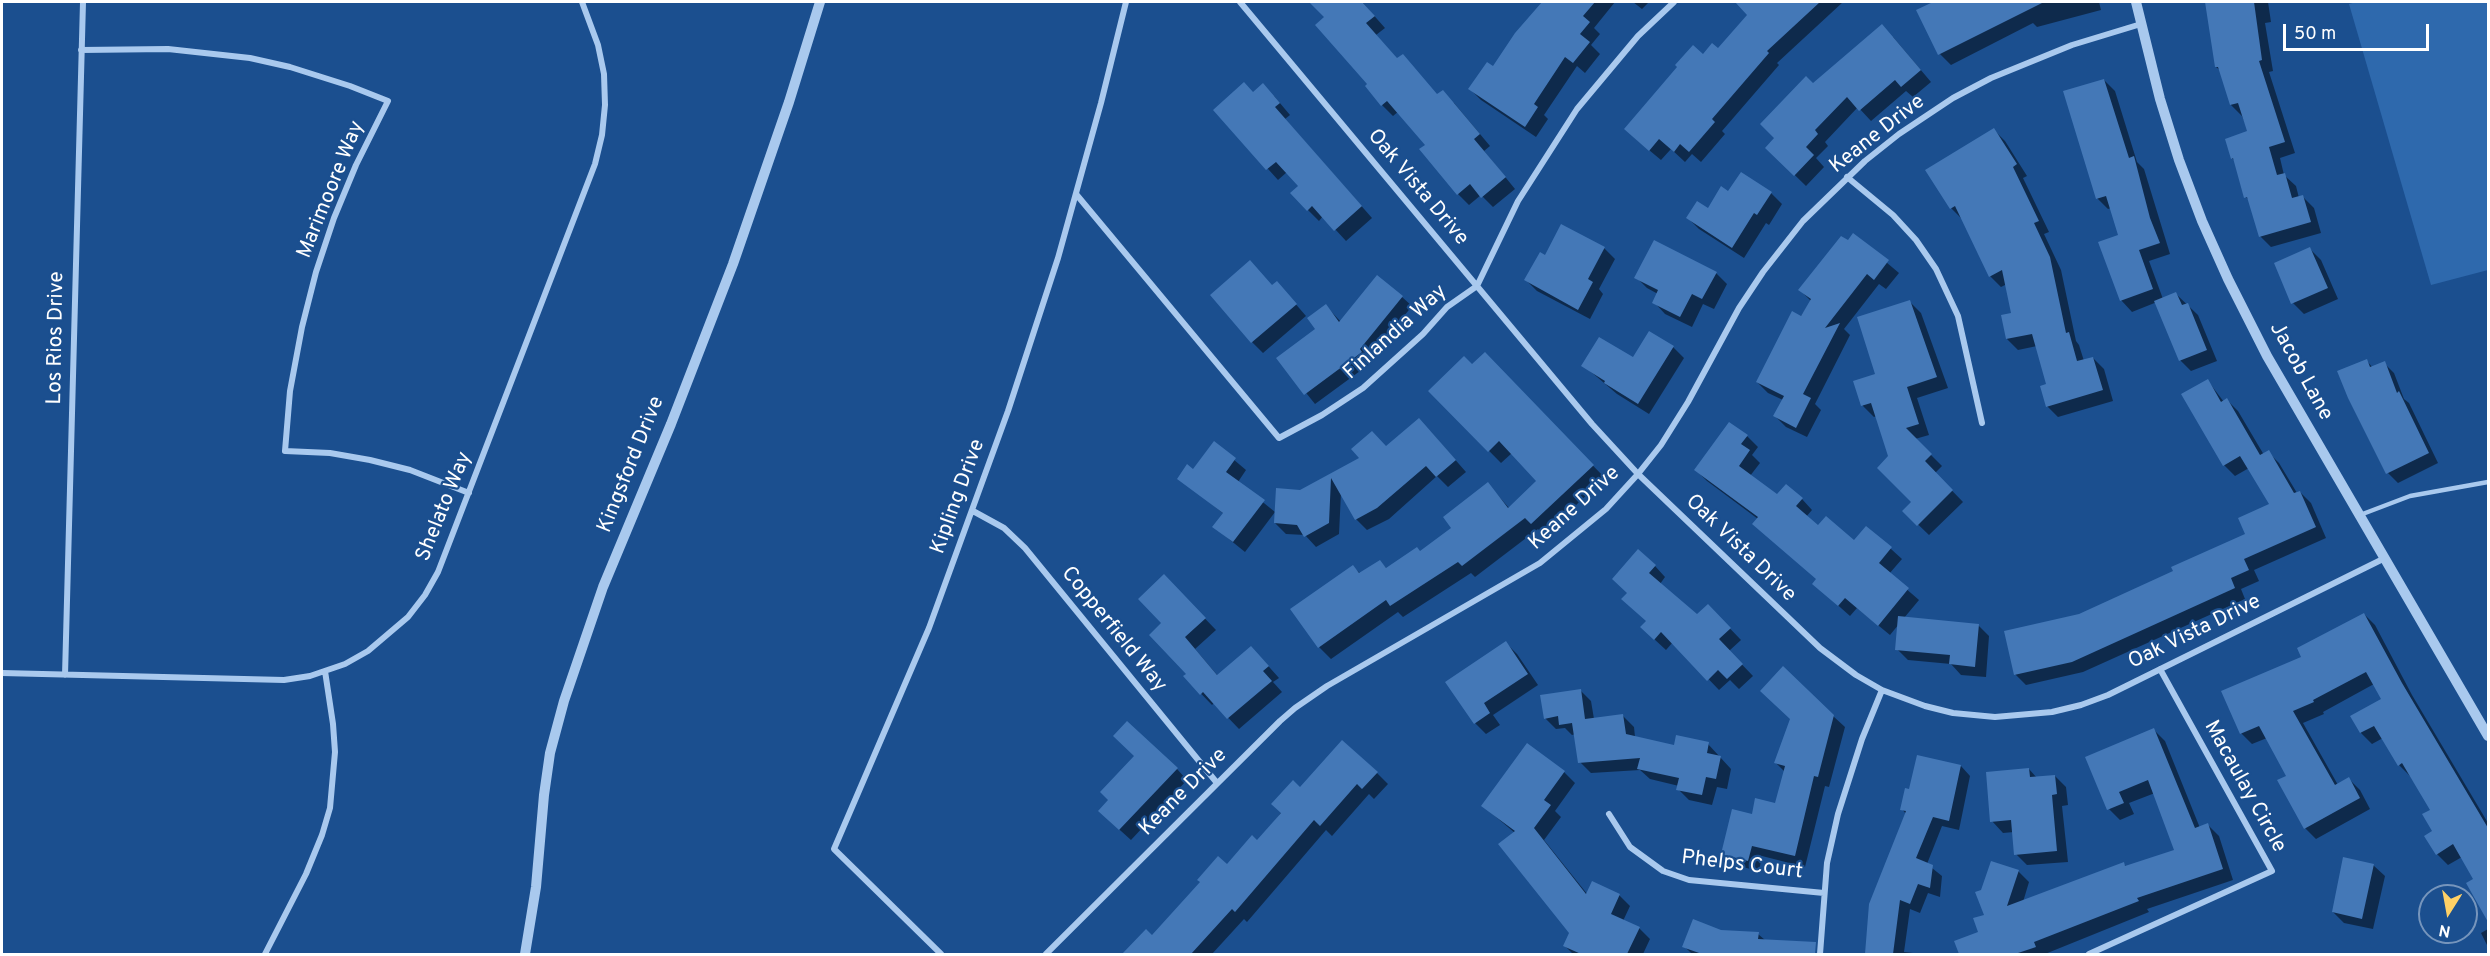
<!DOCTYPE html>
<style>
body{margin:0}
#map{position:relative;width:2490px;height:956px;overflow:hidden;background:#1b4f8f;font-family:Overpass,sans-serif}
canvas{display:block}
.frame{position:absolute;inset:0;border:3px solid #fff;pointer-events:none}
.north{position:absolute;left:2418px;top:884px;width:60px;height:60px;box-sizing:border-box;background:#1b4f8f;border:2px solid #7695bc;border-radius:50%;rotate:191deg;font-size:16px;font-weight:700;line-height:24px;text-align:center;color:#fff}
.north::after{content:'';display:block;margin:auto;width:21px;height:27px;background:#ffd166;clip-path:polygon(50% 0,100% 100%,50% 72%,0 100%)}
.scale{position:absolute;left:2283px;top:24px;width:146px;height:27px;box-sizing:border-box;border:3px solid #fff;border-top:0;padding-left:8px;font-size:18px;line-height:21px;white-space:nowrap;color:#fff;-webkit-text-stroke:4px #1b4f8f;paint-order:stroke}
</style>
<div id="map">
<canvas width="2490" height="956"></canvas>
<div class="frame"></div>
<div class="north">N</div>
<div class="scale">50 m</div>
</div>
<script>
const ctx = document.querySelector('canvas').getContext('2d');
ctx.lineJoin = 'round';
function paint(path, color) {
  ctx.fillStyle = color;
  ctx.fill(path, 'evenodd');
}
function poly(rows) {
  const path = new Path2D();
  for (const r of rows) {
    path.moveTo(r[0], r[1]);
    for (let i = 2; i < r.length; i += 2) path.lineTo(r[i], r[i + 1]);
  }
  return path;
}
function strokePath(path, color, width, dash) {
  ctx.strokeStyle = color;
  ctx.lineWidth = width;
  ctx.lineCap = dash ? 'butt' : 'round';
  ctx.setLineDash(dash || []);
  ctx.stroke(path);
}
function write(font, color, halo, rows, align = 'center') {
  ctx.font = font + ' Overpass,sans-serif';
  ctx.lineWidth = 4.5;
  ctx.setLineDash([]);
  ctx.textBaseline = 'middle';
  ctx.strokeStyle = halo;
  ctx.fillStyle = color;
  for (const [text, x, y, turn = 0] of rows) {
    ctx.save();
    ctx.translate(x, y);
    ctx.rotate((+turn || 0) * Math.PI / 180);
    ctx.textAlign = isNaN(turn) ? turn : align;
    if (halo) ctx.strokeText(text, 0, 0);
    ctx.fillText(text, 0, 0);
    ctx.restore();
  }
}
paint(poly([
 [2356,2,2488,2,2488,270,2431,285,2349,4]
]), '#2e69ad');
paint(poly([
 [1312,2,1362,2,1385,28,1376,35,1398,60,1438,96,1454,103,1490,146,1484,151,1515,189,1493,207,1481,195,1469,205,1458,194,1427,145,1399,111,1393,116,1382,105,1326,17],
 [1492,2,1513,2,1494,3],
 [1543,2,1615,2,1594,28,1600,34,1591,45,1600,54,1585,73,1577,66,1544,115,1548,119,1536,137,1481,100,1470,89,1493,68,1516,34],
 [1633,2,1649,2,1642,9],
 [1751,2,1843,2,1777,63,1779,65,1722,131,1725,134,1701,162,1692,154,1685,162,1671,149,1661,160,1637,140,1703,56,1718,50,1749,15,1743,8],
 [1936,2,2099,2,2101,10,2037,27,2033,23,1951,65,1940,54,1918,11],
 [2206,2,2268,2,2271,22,2265,23,2273,71,2269,72,2295,153,2280,158,2284,175,2296,186,2299,198,2303,197,2314,208,2321,233,2271,247,2260,236,2250,201,2246,197,2236,162,2232,158,2249,132,2242,116,2231,105,2221,71,2216,67],
 [1893,37,1931,82,1913,97,1906,91,1871,121,1858,107,1825,142,1828,146,1816,158,1824,167,1806,186,1767,148,1813,85],
 [2104,80,2115,91,2137,162,2144,169,2170,254,2149,261,2163,299,2176,294,2198,315,2217,361,2191,371,2180,360,2157,302,2132,312,2121,300,2119,236,2111,208,2108,209,2097,198],
 [1253,94,1274,96,1290,115,1285,119,1372,218,1346,241,1323,216,1319,221,1308,210,1300,186,1287,172,1278,180,1215,110],
 [1994,130,2005,141,2027,176,2023,178,2049,232,2044,234,2061,270,2076,341,2079,345,2084,361,2093,358,2104,369,2113,401,2058,417,2047,406,2048,386,2037,346,2018,350,2007,339,2013,315,2007,284,2001,287,1990,276,1962,219,1951,208,1927,170],
 [1729,193,1771,193,1782,204,1769,225,1766,223,1744,258,1699,229,1688,218,1708,210],
 [1854,235,1899,273,1886,289,1879,284,1844,329,1850,335,1815,404,1821,410,1807,437,1786,427,1775,416,1783,400,1768,393,1757,382,1811,301,1800,290],
 [1604,248,1615,259,1599,289,1603,294,1590,319,1537,291,1526,280,1545,257],
 [2310,249,2321,260,2338,299,2304,314,2293,303],
 [1716,273,1727,284,1714,309,1703,304,1692,327,1665,314,1654,302,1658,294,1647,288,1636,277],
 [1272,287,1287,294,1306,316,1263,353,1252,342],
 [1402,297,1412,306,1369,360,1371,363,1315,404,1278,358,1317,329,1326,306,1341,322],
 [1910,302,1921,313,1948,388,1917,398,1929,435,1915,439,1942,466,1935,473,1963,502,1929,535,1904,511,1913,502,1890,457,1877,416,1874,417,1863,406,1855,382,1877,375],
 [1673,347,1684,358,1649,414,1617,394,1583,365,1633,359],
 [1484,354,1605,478,1544,535,1538,529,1475,577,1471,573,1403,617,1398,612,1331,659,1319,647,1353,567,1361,574,1380,562,1387,569,1421,552,1453,528,1488,484,1509,508,1539,481,1512,453,1501,463,1430,391,1472,366],
 [2367,361,2373,368,2384,363,2394,373,2404,399,2409,403,2438,463,2398,483,2388,473,2349,397],
 [2208,381,2224,402,2227,400,2238,411,2264,455,2268,452,2279,463,2297,493,2300,492,2311,503,2326,538,2254,570,2259,581,2241,589,2245,599,2083,672,2026,685,2015,674,2079,615,2175,572,2247,535,2271,505,2249,468,2235,476,2224,465],
 [1430,431,1466,472,1448,487,1437,476,1389,519,1367,530,1356,519,1341,493,1339,534,1316,547,1305,535,1286,534,1275,523,1301,492,1387,448],
 [1747,436,1758,447,1752,455,1760,463,1750,476,1777,496,1802,499,1812,510,1806,517,1818,527,1854,542,1891,549,1902,559,1889,574,1919,600,1904,618,1978,625,1989,636,1986,677,1961,675,1951,664,1908,660,1897,649,1899,624,1890,635,1857,608,1850,616,1814,584,1817,579,1758,519,1707,481,1696,470],
 [1214,443,1246,470,1238,482,1275,512,1245,552,1214,527,1224,514,1179,478,1193,471],
 [1655,566,1665,577,1660,584,1697,616,1719,617,1741,640,1729,651,1753,676,1739,689,1730,680,1719,690,1673,642,1666,650,1653,638,1647,621,1624,599],
 [1164,576,1216,630,1195,649,1218,676,1262,659,1279,678,1273,682,1282,692,1239,729,1214,703,1212,705,1185,677,1188,674,1163,623],
 [2364,614,2375,625,2412,695,2488,823,2488,919,2468,884,2475,880,2462,857,2448,865,2437,854,2432,810,2410,776,2399,765,2383,738,2372,744,2361,733,2352,717,2383,699,2374,684,2323,712,2324,714,2303,723,2338,785,2349,779,2360,790,2370,809,2316,839,2305,828,2288,776,2267,738,2252,744,2241,733,2303,657],
 [1506,643,1517,654,1538,685,1493,715,1500,725,1486,734,1475,723],
 [1580,690,1591,701,1594,719,1623,716,1634,727,1635,737,1675,746,1708,744,1731,769,1727,789,1717,787,1712,805,1689,800,1678,789,1679,786,1650,779,1640,770,1591,773,1580,762,1576,734,1572,735,1565,728,1556,729,1545,718],
 [1833,716,1845,727,1829,787,1825,786,1805,867,1762,856,1759,871,1734,865,1723,854,1753,815,1777,805,1785,772,1776,763],
 [2154,730,2165,741,2200,828,2208,825,2219,836,2233,880,2147,909,2149,912,2045,954,1960,954,1956,942,1980,933,1985,915,2018,871,2029,882,2023,902,2123,864,2127,867,2176,851,2155,793,2129,803,2134,814,2120,820,2109,809],
 [1527,745,1564,772,1575,783,1555,811,1561,817,1544,840,1588,895,1619,895,1630,906,1623,921,1639,928,1650,939,1643,954,1573,954,1565,946,1571,932,1515,833,1483,806],
 [1136,756,1177,769,1187,780,1131,840,1111,822,1110,800],
 [1961,766,1970,776,1959,830,1942,826,1927,864,1942,876,1940,897,1928,893,1920,913,1910,909,1904,952,1922,954,1866,954,1873,898,1906,814,1902,809,1910,791],
 [2029,769,2037,778,2055,776,2066,787,2068,805,2062,806,2068,862,2027,865,2016,854,2014,832,2003,833,1992,821],
 [1377,773,1388,784,1374,799,1369,794,1332,836,1326,830,1247,922,1244,919,1212,954,1126,954,1146,931,1152,937,1228,866,1257,843,1300,789],
 [2373,865,2385,876,2373,929,2344,923,2333,912],
 [2488,929,2488,947,2481,933],
 [1721,931,1758,934,1765,940,1806,952,1806,954,1692,954,1684,946]
]), '#0007');
paint(poly([
 [1309,2,1362,2,1375,16,1366,23,1397,58,1403,54,1437,94,1443,90,1480,134,1474,139,1506,177,1481,198,1470,184,1457,195,1419,149,1425,145,1387,101,1381,106,1365,86,1367,84,1315,25,1324,17],
 [1542,2,1595,2,1583,16,1590,22,1580,34,1590,42,1573,63,1565,57,1534,104,1538,107,1525,127,1468,89,1487,62,1493,66,1515,33],
 [1735,2,1820,2,1767,51,1769,53,1712,119,1715,122,1689,152,1680,144,1674,152,1659,139,1649,151,1624,129,1677,67,1675,65,1693,45,1703,54,1712,43,1718,48,1747,15],
 [1933,2,2044,2,1938,55,1916,10],
 [2205,2,2254,2,2262,60,2259,61,2285,142,2269,147,2277,175,2285,173,2292,198,2303,195,2311,222,2259,237,2247,197,2244,198,2233,158,2231,159,2225,139,2247,131,2238,103,2230,105,2218,67,2215,67],
 [1882,24,1921,70,1901,87,1895,80,1859,111,1847,97,1815,130,1818,134,1806,147,1814,155,1794,176,1765,148,1774,138,1760,124,1806,76,1813,83],
 [2104,79,2129,158,2134,156,2150,218,2160,243,2139,250,2153,289,2120,301,2098,242,2118,235,2106,196,2096,199,2063,91],
 [1244,82,1253,92,1263,83,1280,103,1275,107,1362,206,1334,231,1312,206,1307,211,1290,193,1298,186,1276,162,1266,170,1213,110],
 [1994,128,2017,164,2013,167,2039,221,2034,223,2050,257,2066,333,2069,332,2077,361,2093,357,2103,390,2046,407,2040,386,2046,384,2032,334,2006,339,2001,315,2011,313,2002,270,1989,277,1955,206,1950,209,1925,170],
 [1741,172,1772,192,1757,215,1754,213,1732,248,1686,218,1697,201,1708,208,1721,186,1728,191],
 [1561,224,1605,247,1588,279,1593,282,1578,310,1524,280,1540,252,1545,255],
 [1853,233,1889,260,1874,280,1867,274,1825,328,1840,323,1803,394,1811,398,1796,428,1773,416,1784,396,1756,382,1792,311,1801,316,1811,299,1798,290,1841,236,1848,240],
 [1654,240,1717,272,1702,299,1692,294,1680,317,1652,303,1658,290,1634,278],
 [2310,247,2328,288,2291,304,2274,263],
 [1250,260,1272,285,1277,281,1297,304,1251,343,1210,295],
 [1377,275,1403,296,1360,349,1362,352,1304,395,1276,358,1315,329,1307,318,1326,304,1339,322],
 [2176,292,2182,305,2188,303,2207,350,2179,361,2154,301],
 [1910,300,1937,377,1907,387,1919,424,1906,428,1932,454,1925,461,1953,490,1917,526,1902,511,1911,502,1877,468,1888,456,1871,403,1861,406,1853,381,1875,374,1857,317],
 [1649,331,1674,346,1638,404,1604,383,1605,381,1581,366,1599,337,1633,357],
 [1485,352,1594,465,1531,524,1525,518,1462,566,1458,562,1390,606,1386,600,1318,648,1290,609,1353,565,1359,573,1380,560,1386,568,1417,547,1420,551,1451,528,1443,517,1488,482,1508,508,1536,481,1499,441,1488,452,1428,391,1464,356,1472,364],
 [2367,359,2370,367,2385,361,2397,393,2399,391,2429,453,2386,474,2348,398,2337,371],
 [2208,379,2221,402,2227,398,2260,455,2269,450,2294,493,2300,491,2316,527,2244,559,2249,570,2231,578,2235,588,2072,662,2014,675,2004,631,2079,614,2173,571,2171,567,2245,534,2238,518,2269,504,2240,456,2223,466,2181,394],
 [1419,418,1456,460,1436,477,1426,466,1377,508,1355,520,1331,478,1329,523,1304,537,1297,525,1274,523,1276,488,1300,490,1359,458,1351,449,1372,431,1386,446],
 [1729,422,1748,435,1741,444,1750,450,1739,466,1777,494,1786,484,1803,498,1796,506,1818,525,1826,516,1854,540,1866,526,1892,547,1879,563,1909,588,1878,626,1845,598,1838,606,1812,584,1816,579,1752,524,1758,517,1694,470],
 [1214,441,1236,458,1226,472,1265,500,1233,542,1212,527,1223,513,1177,479,1187,464,1193,469],
 [1638,549,1656,565,1649,573,1697,614,1708,604,1731,628,1719,639,1743,664,1727,679,1718,670,1707,681,1661,632,1654,640,1640,627,1646,621,1621,599,1627,593,1612,579],
 [1164,574,1206,618,1185,637,1217,675,1251,646,1269,666,1263,671,1272,681,1227,719,1203,692,1200,695,1183,676,1186,674,1149,635,1161,623,1138,599],
 [2364,613,2402,683,2488,828,2488,922,2466,883,2473,879,2453,844,2436,855,2424,836,2432,831,2422,814,2430,810,2402,763,2398,766,2374,726,2360,733,2350,716,2381,699,2366,672,2313,700,2314,702,2293,711,2335,785,2349,777,2360,798,2304,829,2277,780,2286,776,2259,726,2240,734,2221,691,2301,657,2297,648],
 [1898,616,1979,624,1975,667,1949,664,1950,655,1895,650],
 [1506,641,1528,674,1484,703,1490,713,1474,724,1445,682],
 [1783,666,1834,715,1818,777,1814,776,1795,856,1752,846,1748,861,1721,854,1732,809,1752,814,1755,798,1775,803,1785,766,1774,763,1790,719,1760,691],
 [1581,689,1585,719,1623,714,1626,734,1674,745,1676,735,1709,742,1707,753,1721,756,1716,779,1706,777,1702,795,1676,790,1679,778,1637,769,1640,758,1578,763,1572,723,1559,725,1558,716,1544,719,1540,695],
 [1127,721,1178,768,1119,830,1098,811,1108,800,1100,792,1134,756,1113,736],
 [2154,728,2195,828,2208,823,2223,869,2137,898,2139,901,2034,942,2036,947,2015,954,1959,954,1954,941,1978,932,1973,918,1984,915,1975,892,1981,890,1991,861,2019,870,2007,906,2124,862,2125,866,2174,850,2148,780,2119,792,2124,803,2107,810,2085,757],
 [1342,740,1378,772,1362,789,1357,784,1320,826,1314,820,1235,912,1232,909,1191,954,1122,954,1146,929,1152,935,1200,882,1197,880,1218,856,1227,864,1252,835,1257,840,1281,813,1271,804,1293,780,1300,787],
 [1527,743,1565,771,1544,800,1551,805,1534,828,1586,894,1592,881,1620,894,1611,914,1640,927,1627,954,1581,954,1563,946,1569,933,1498,844,1515,831,1481,806],
 [1917,755,1961,765,1949,821,1933,817,1916,858,1933,865,1930,888,1918,884,1910,904,1900,900,1893,954,1865,954,1869,904,1906,811,1900,810,1905,788,1909,789],
 [2029,768,2030,777,2055,775,2057,794,2052,795,2057,851,2014,855,2011,820,1990,822,1986,772],
 [2343,857,2374,864,2362,919,2332,912],
 [1693,919,1721,930,1759,932,1758,939,1816,942,1815,954,1702,954,1682,947]
]), '#4478b7');
strokePath(poly([
 [2360,515,2410,496,2488,482]
]), '#a9c9ee', 4.5);
strokePath(poly([
 [1240,2,1592,424,1638,474,1820,648,1856,675,1882,690,1925,706,1953,713,1995,717,2052,712,2081,705,2108,695,2385,558],
 [81,50,168,49,250,58,290,67,350,86,388,101,356,165,334,218,316,272,302,327,290,391,285,451,330,453,370,460,410,470,469,493],
 [1847,177,1893,215,1916,240,1936,269,1958,316,1982,423],
 [1076,194,1279,438,1322,415,1363,388,1423,334,1447,307,1477,286,1518,201,1577,109,1638,36,1674,2],
 [973,511,1004,528,1025,548,1217,783],
 [2,673,284,680,310,676,345,664,368,651,408,617,425,595,438,572,595,164,602,135,605,105,604,74,598,45,582,2],
 [65,675,83,2],
 [1609,814,1630,847,1663,871,1689,880,1824,893],
 [265,954,306,874,322,835,330,808,335,752,333,724,325,671],
 [941,954,834,849,929,628,1008,411,1058,258,1101,103,1126,2],
 [1046,954,1280,721,1295,708,1327,686,1540,563,1606,509,1638,474,1661,445,1688,402,1739,308,1763,272,1803,221,1865,161,1899,134,1953,98,1991,78,2072,45,2141,24],
 [1820,954,1827,863,1838,814,1862,739,1882,690],
 [2089,954,2272,871,2160,669]
]), '#a9c9ee', 6);
strokePath(poly([
 [2136,2,2160,99,2179,160,2202,221,2228,279,2267,356,2488,736],
 [525,954,536,887,544,795,550,753,564,701,603,587,671,424,733,264,789,102,820,2]
]), '#a9c9ee', 10);
write('21px', '#fff', '#1b4f8f', [
 ["Keane Drive",1878,135,-38],
 ["Oak Vista Drive",1417,188,50],
 ["Marimoore Way",332,190,-68],
 ["Finlandia Way",1396,333,-42],
 ["Los Rios Drive",57,338,-89],
 ["Jacob Lane",2300,372,61],
 ["Kingsford Drive",632,465,-68],
 ["Kipling Drive",959,497,-70],
 ["Shelato Way",445,507,-68],
 ["Keane Drive",1575,509,-42],
 ["Oak Vista Drive",1740,549,44],
 ["Copperfield Way",1113,630,51],
 ["Oak Vista Drive",2195,633,-26],
 ["Macaulay Circle",2244,787,61],
 ["Keane Drive",1184,793,-45],
 ["Phelps Court",1742,866,7]
]);
</script>
